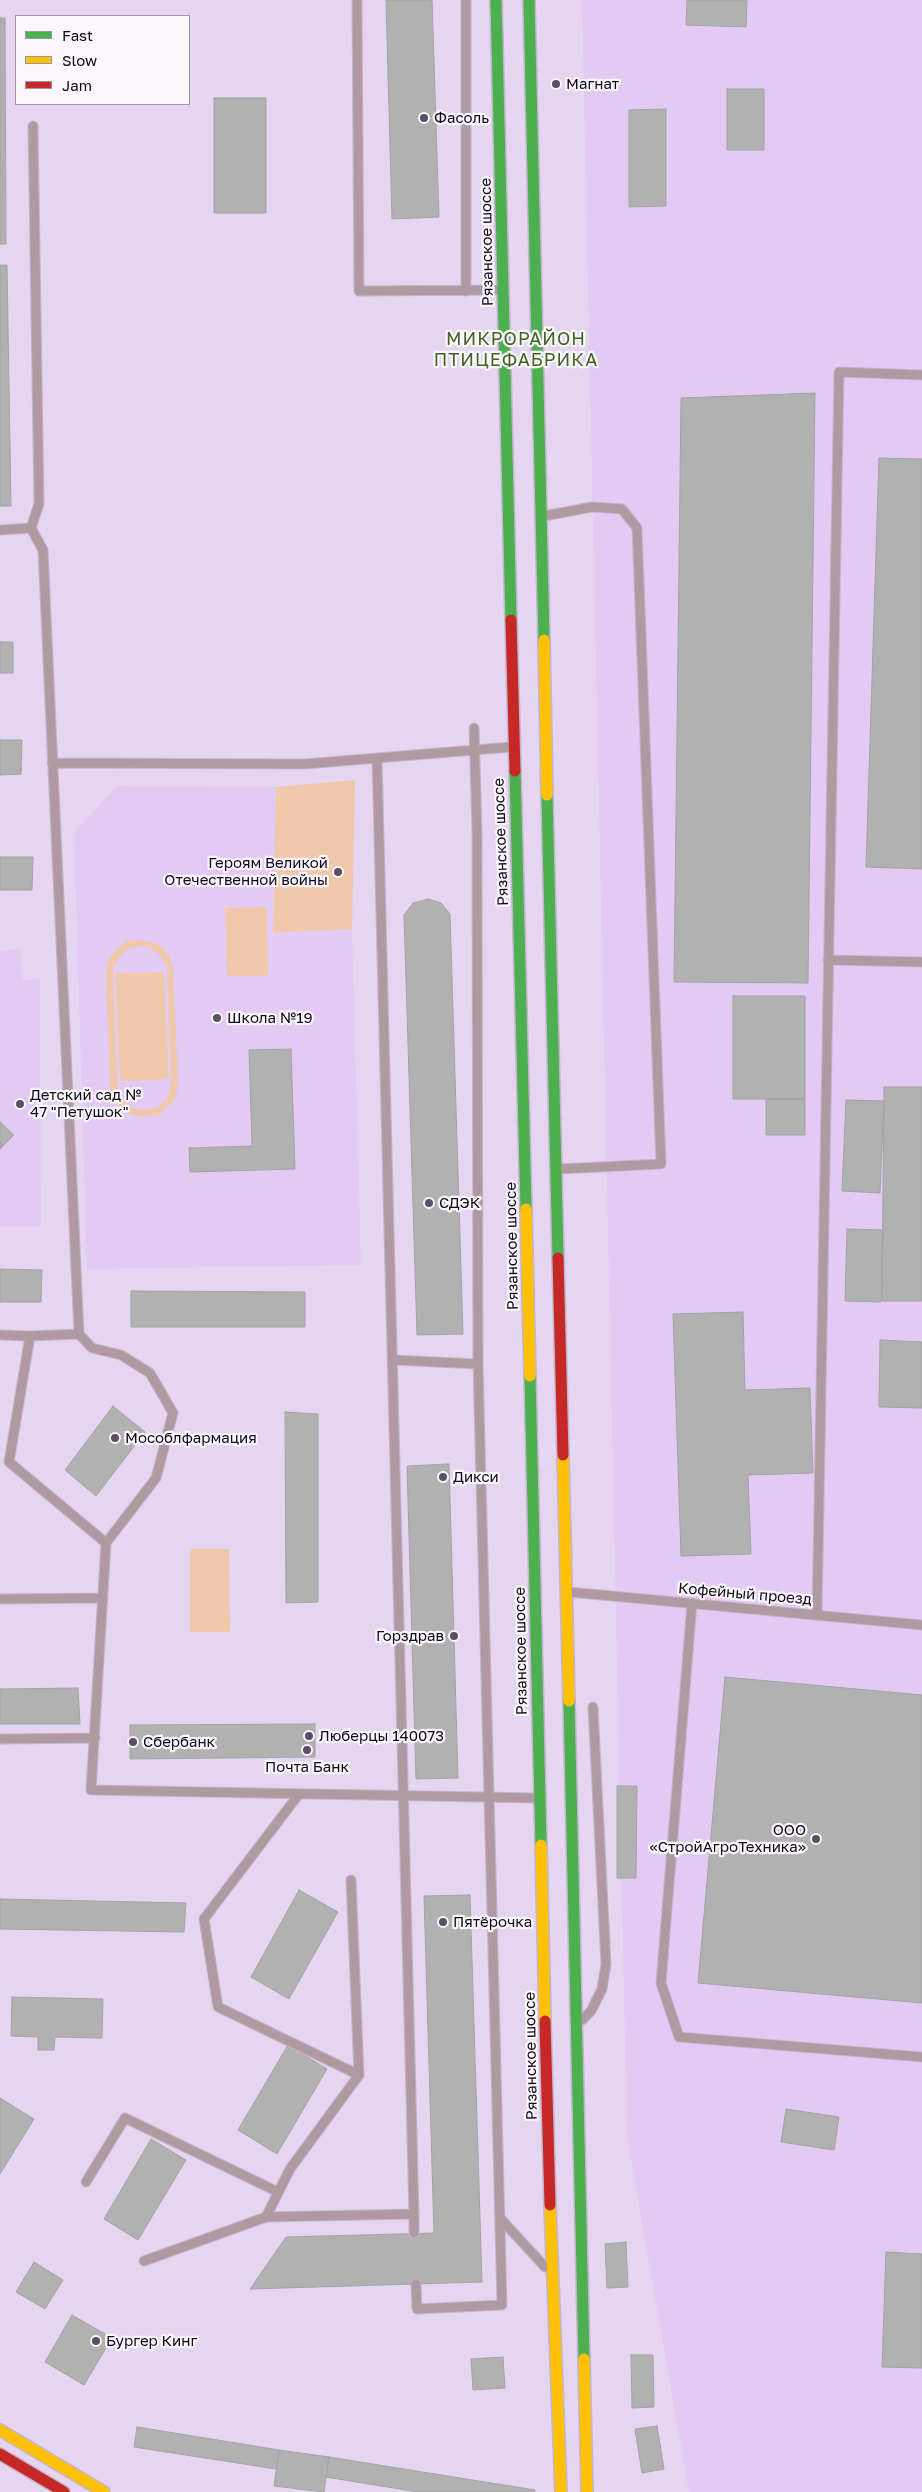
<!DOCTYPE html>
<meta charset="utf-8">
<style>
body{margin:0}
#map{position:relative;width:922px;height:2492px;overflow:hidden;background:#e5d5f0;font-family:"Golos Text",sans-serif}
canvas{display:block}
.legend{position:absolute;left:15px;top:15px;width:175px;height:90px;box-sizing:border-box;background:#faf7fd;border:1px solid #9d97a2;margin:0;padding:6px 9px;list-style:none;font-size:15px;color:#12061a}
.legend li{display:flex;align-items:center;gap:10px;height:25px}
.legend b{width:25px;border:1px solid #9d97a2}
</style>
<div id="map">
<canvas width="922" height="2492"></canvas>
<ul class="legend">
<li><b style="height:6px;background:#4caf50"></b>Fast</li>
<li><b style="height:6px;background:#ffc107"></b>Slow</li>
<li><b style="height:6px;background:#c62828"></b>Jam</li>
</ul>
</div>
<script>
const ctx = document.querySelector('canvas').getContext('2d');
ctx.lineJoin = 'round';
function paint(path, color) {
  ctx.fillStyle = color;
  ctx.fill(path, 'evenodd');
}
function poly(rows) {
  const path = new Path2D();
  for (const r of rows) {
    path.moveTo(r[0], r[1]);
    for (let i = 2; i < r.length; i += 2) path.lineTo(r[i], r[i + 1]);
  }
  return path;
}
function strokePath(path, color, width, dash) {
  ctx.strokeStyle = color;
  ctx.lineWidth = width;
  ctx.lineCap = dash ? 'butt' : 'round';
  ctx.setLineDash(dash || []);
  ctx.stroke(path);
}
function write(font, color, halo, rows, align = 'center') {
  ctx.font = font + ' "Golos Text",sans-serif';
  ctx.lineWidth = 4.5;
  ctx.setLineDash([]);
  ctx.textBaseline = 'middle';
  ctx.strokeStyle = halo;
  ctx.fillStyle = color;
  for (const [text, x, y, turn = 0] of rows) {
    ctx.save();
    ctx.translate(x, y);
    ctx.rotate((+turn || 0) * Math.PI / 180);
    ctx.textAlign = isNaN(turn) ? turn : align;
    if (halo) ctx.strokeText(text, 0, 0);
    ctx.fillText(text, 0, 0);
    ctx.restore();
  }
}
paint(poly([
 [582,0,922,0,922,2492,689,2492,627,2137],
 [118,786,276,787,273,933,352,929,361,1265,87,1269,74,832],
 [20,949,23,981,40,978,41,1227,0,1226,0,951]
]), '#e3caf4');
paint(poly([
 [355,780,352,929,273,933,276,787],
 [267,907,268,976,227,976,225,908],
 [139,939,158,944,168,954,173,966,178,1082,176,1096,168,1107,158,1115,145,1117,131,1115,120,1108,110,1091,106,974,108,961,115,950,126,942],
 [140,946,150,948,159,954,167,967,171,1083,169,1093,164,1102,155,1108,145,1110,135,1109,126,1103,118,1089,113,974,115,964,121,955,129,949],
 [164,972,169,1079,120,1081,115,973],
 [190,1549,229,1549,230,1632,190,1632]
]), '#efc8ac');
const building = poly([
 [386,0,432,0,439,217,392,219,386,0],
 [687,0,747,0,746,27,686,25,687,0],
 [0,18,5,18,6,244,0,244,0,18],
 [727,89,764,89,764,150,727,150,727,89],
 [214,98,266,98,266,213,214,213,214,98],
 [666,109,666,206,629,207,629,110,666,109],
 [0,265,7,265,11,506,0,506,0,265],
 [815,393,808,983,674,982,681,398,815,393],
 [879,458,922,459,922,869,866,867,879,458],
 [0,642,13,642,13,673,0,673,0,642],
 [0,740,22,740,21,774,0,775,0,740],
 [0,857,33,857,32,890,0,890,0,857],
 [428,899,441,903,450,914,463,1334,417,1335,404,915,413,903,428,899],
 [733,996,805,996,805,1099,733,1099,733,996],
 [291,1049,295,1169,190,1172,189,1148,252,1146,249,1050,291,1049],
 [884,1087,922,1087,922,1301,882,1301,884,1087],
 [766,1099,805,1099,805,1135,766,1135,766,1099],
 [846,1100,884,1101,880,1193,842,1191,846,1100],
 [0,1122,14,1135,0,1149,0,1122],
 [847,1229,883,1230,881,1302,845,1301,847,1229],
 [0,1269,42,1270,41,1302,0,1302,0,1269],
 [131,1291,305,1292,305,1327,131,1327,131,1291],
 [743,1312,745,1390,810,1388,813,1473,748,1475,751,1554,681,1556,673,1314,743,1312],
 [880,1340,922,1342,922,1408,879,1407,880,1340],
 [113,1406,145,1432,96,1496,65,1470,113,1406],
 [285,1412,318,1414,318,1602,286,1603,285,1412],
 [449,1464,458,1778,416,1779,407,1466,449,1464],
 [725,1677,922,1695,922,2003,698,1983,725,1677],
 [78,1688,80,1724,0,1724,0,1689,78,1688],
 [315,1724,315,1757,130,1759,130,1725,315,1724],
 [617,1786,637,1786,636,1878,617,1878,617,1786],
 [299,1890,338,1912,289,1999,251,1977,299,1890],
 [470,1895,482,2282,250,2289,286,2237,434,2233,424,1896,470,1895],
 [0,1899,186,1903,184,1932,0,1929,0,1899],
 [12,1997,103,1999,102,2038,55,2037,54,2050,38,2050,38,2037,11,2036,12,1997],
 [288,2045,327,2069,277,2154,238,2130,288,2045],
 [0,2098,34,2119,0,2174,0,2098],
 [786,2109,839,2117,834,2150,781,2142,786,2109],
 [151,2139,186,2160,138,2240,104,2219,151,2139],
 [626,2242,628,2287,607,2288,605,2244,626,2242],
 [886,2252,922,2254,922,2368,882,2367,886,2252],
 [34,2262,63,2280,45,2309,16,2292,34,2262],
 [72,2315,112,2338,84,2385,45,2362,72,2315],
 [631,2355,653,2355,654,2407,632,2408,631,2355],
 [503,2357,505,2388,473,2390,471,2359,503,2357],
 [657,2426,664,2469,642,2473,635,2429,657,2426],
 [137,2427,279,2450,276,2469,134,2447,137,2427],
 [279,2450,329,2457,324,2492,274,2486,279,2450],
 [329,2457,535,2490,535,2492,418,2492,326,2477,329,2457]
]);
paint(building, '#b2b1b2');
strokePath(building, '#a4a3a4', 1);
const lane = poly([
 [357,0,359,291,500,290],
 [466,0,466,291],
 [544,516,592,507,622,509,637,528,661,1164,559,1169],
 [31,528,43,550,79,1334,92,1348,121,1355,150,1373,173,1413,156,1478,106,1543,91,1790,537,1798],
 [0,530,31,528,39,504,33,126],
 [474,728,477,832,478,1364],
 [52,763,305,764,511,747],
 [828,960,922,962],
 [79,1334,30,1336,9,1462,106,1543],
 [0,1335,30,1336],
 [393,1360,478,1364,502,2305,417,2309,416,2284],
 [569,1592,922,1625],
 [0,1599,103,1598],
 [692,1603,661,1983,679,2037,922,2057],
 [817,1615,839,372,922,375],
 [0,1739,95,1738],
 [351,1880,359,2075],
 [582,2020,591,2011,602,1989,606,1964,593,1707],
 [86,2182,125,2118,278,2192],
 [414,2214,414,2233],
 [266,2217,414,2214,377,758],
 [500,2218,545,2267],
 [144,2261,266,2217,290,2169,359,2075,218,2007,204,1919,299,1794]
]);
const fast = poly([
 [496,0,511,620],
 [529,0,544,640],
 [515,771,526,1209],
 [547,795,558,1258],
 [530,1376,541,1845],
 [569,1701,584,2359]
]);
const slow = poly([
 [544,640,547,795],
 [526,1209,530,1376],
 [563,1455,569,1701],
 [541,1845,545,2021],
 [550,2205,561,2492],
 [584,2359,587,2492],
 [0,2430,104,2492]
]);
const jam = poly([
 [511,620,515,771],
 [558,1258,563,1455],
 [545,2021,550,2205],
 [0,2454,64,2492]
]);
strokePath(lane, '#c2b6cb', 11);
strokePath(fast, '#c2b6cb', 14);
strokePath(slow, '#c2b6cb', 14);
strokePath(jam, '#c2b6cb', 14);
strokePath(lane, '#b09aa1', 9);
strokePath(fast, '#4caf50', 11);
strokePath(slow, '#ffc107', 11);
strokePath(jam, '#c62828', 11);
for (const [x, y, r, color] of [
 [556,84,5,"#5c4e65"],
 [424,118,5,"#5c4e65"],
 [338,872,5,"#5c4e65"],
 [217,1018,5,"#5c4e65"],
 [20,1104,5,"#5c4e65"],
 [429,1203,5,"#5c4e65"],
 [115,1438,5,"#5c4e65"],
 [443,1477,5,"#5c4e65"],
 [454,1636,5,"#5c4e65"],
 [309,1736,5,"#5c4e65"],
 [133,1742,5,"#5c4e65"],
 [307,1750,5,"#5c4e65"],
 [816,1839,5,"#5c4e65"],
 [443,1922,5,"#5c4e65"],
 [96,2341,5,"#5c4e65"]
]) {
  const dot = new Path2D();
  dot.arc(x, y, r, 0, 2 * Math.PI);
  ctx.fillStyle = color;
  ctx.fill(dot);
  strokePath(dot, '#faf7fd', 2);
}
write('15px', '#12061a', '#faf7fd', [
 ["Магнат",566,84],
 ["Фасоль",434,118],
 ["Героям Великой",328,863,"right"],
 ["Отечественной войны",328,880,"right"],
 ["Школа №19",227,1018],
 ["Детский сад №",30,1095],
 ["47 \"Петушок\"",30,1112],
 ["СДЭК",439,1203],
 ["Мособлфармация",125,1438],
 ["Дикси",453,1477],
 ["Горздрав",444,1636,"right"],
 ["Люберцы 140073",319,1736],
 ["Сбербанк",143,1742],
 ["Почта Банк",307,1767,"center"],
 ["ООО",806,1830,"right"],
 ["«СтройАгроТехника»",806,1847,"right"],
 ["Пятёрочка",453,1922],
 ["Бургер Кинг",106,2341]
], 'left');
write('15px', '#12061a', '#faf7fd', [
 ["Рязанское шоссе",487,242,-91],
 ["Рязанское шоссе",501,842,-92],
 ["Рязанское шоссе",512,1246,-91],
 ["Кофейный проезд",745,1594,5],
 ["Рязанское шоссе",521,1651,-91],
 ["Рязанское шоссе",531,2056,-91]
]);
ctx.letterSpacing = '1px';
write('18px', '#426221', '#faf7fd', [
 ["МИКРОРАЙОН",516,339],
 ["ПТИЦЕФАБРИКА",516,360]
]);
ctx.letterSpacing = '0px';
</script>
